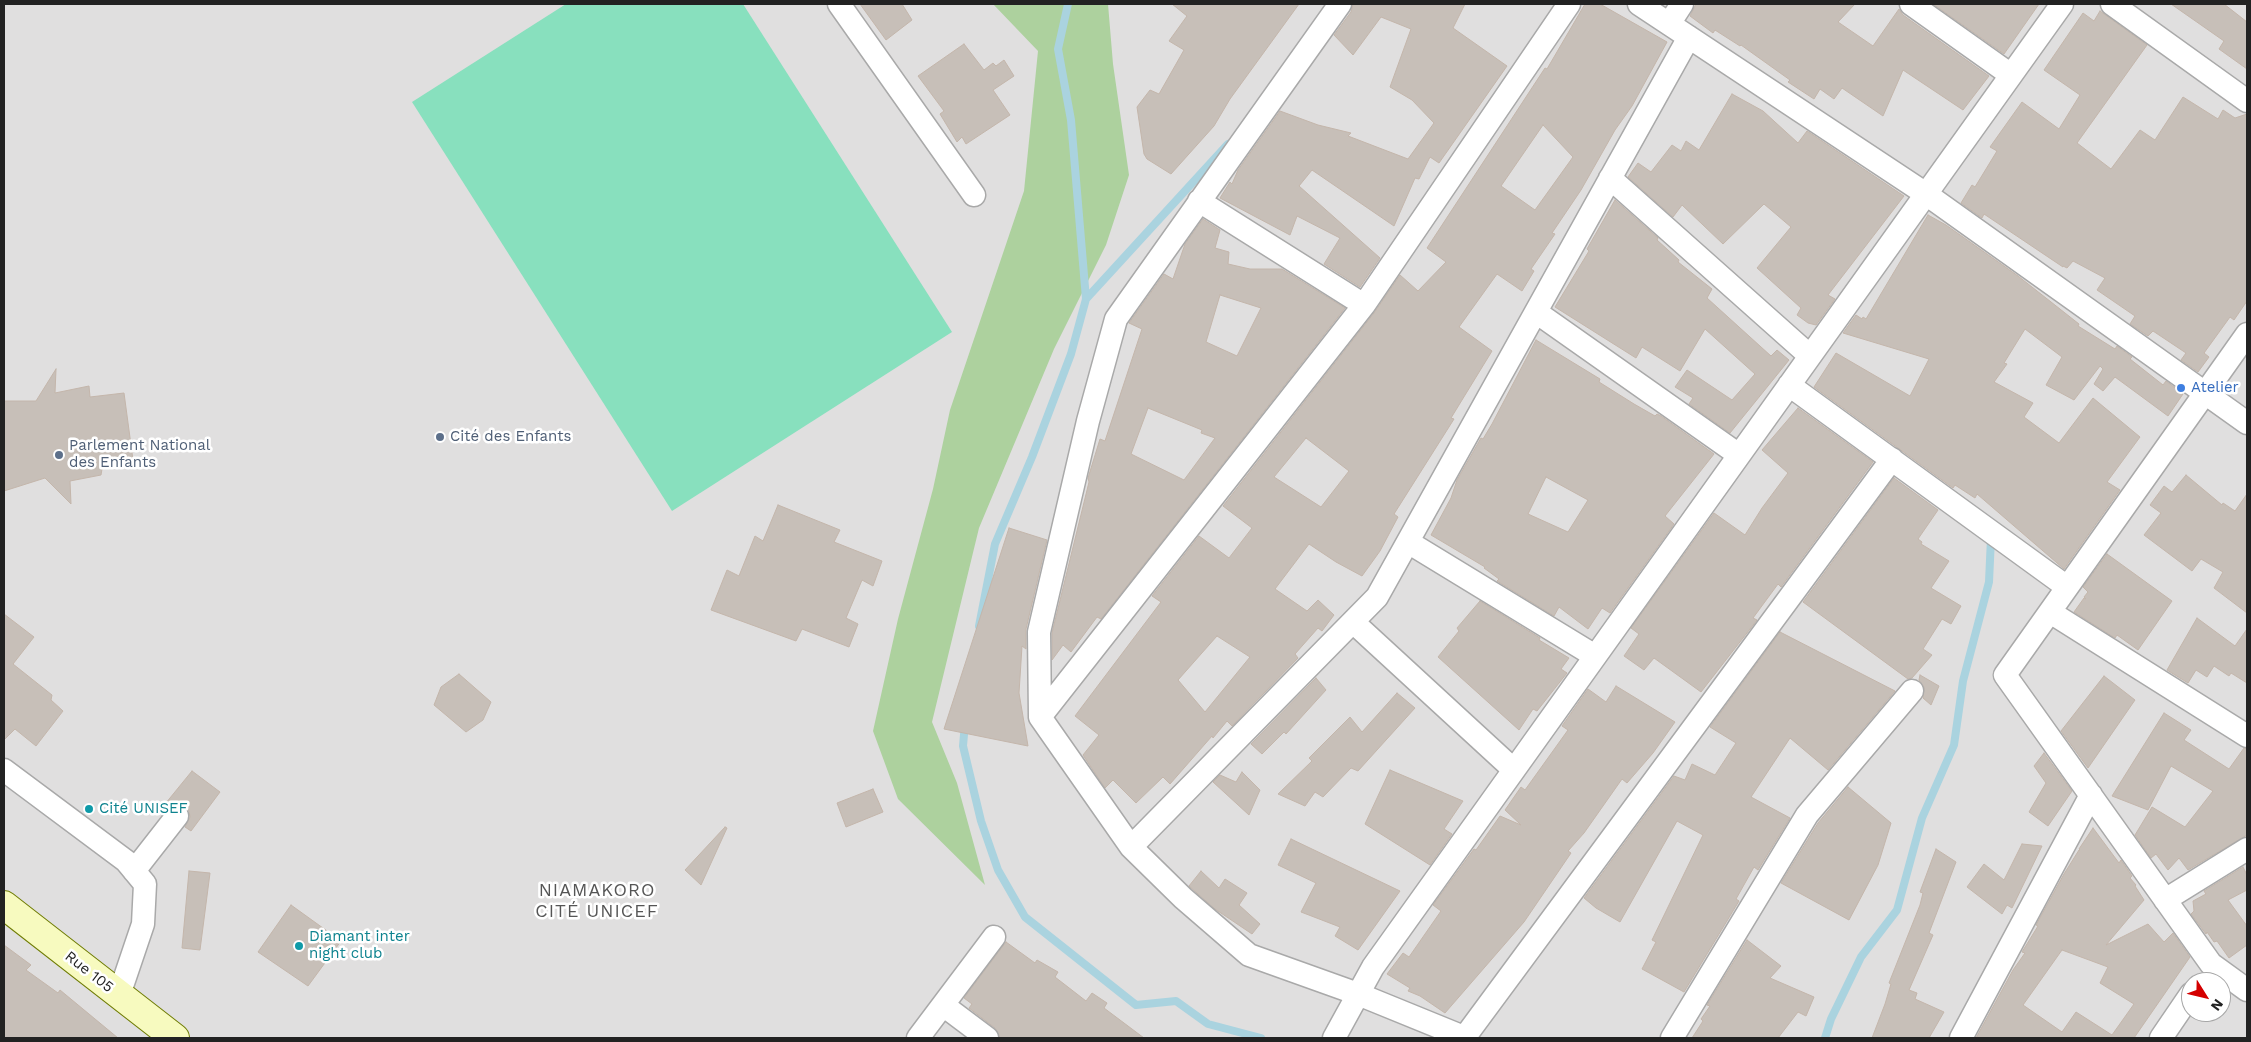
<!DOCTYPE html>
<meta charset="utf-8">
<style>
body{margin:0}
#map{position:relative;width:2251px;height:1042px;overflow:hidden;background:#f2efe9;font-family:"Work Sans",sans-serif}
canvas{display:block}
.frame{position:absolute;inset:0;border:5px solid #222;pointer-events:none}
.north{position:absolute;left:2181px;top:972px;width:50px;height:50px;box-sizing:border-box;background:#fff;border:1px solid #a7a7a7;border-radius:50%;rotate:126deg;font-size:14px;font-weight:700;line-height:20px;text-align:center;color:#222}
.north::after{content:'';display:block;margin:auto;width:18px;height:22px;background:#d40000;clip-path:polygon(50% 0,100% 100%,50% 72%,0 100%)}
</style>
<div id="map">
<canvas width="2251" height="1042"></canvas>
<div class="frame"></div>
<div class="north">N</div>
</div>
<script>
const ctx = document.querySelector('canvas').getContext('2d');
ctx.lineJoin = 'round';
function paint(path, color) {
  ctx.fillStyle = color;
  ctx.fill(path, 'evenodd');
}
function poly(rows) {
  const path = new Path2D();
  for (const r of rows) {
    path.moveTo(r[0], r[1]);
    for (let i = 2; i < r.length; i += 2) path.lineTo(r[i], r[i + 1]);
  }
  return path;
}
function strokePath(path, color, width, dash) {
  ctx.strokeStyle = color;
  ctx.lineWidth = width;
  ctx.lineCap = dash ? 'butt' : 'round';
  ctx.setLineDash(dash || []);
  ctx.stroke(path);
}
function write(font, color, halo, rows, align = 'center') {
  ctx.font = font + ' "Work Sans",sans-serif';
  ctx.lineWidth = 5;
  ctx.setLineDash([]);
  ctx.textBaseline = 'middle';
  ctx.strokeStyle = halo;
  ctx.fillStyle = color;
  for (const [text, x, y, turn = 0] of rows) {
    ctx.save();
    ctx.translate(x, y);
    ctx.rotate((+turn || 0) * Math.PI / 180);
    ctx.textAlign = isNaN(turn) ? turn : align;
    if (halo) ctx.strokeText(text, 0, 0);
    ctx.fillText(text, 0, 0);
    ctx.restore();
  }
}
paint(poly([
 [4,4,2247,4,2247,1038,4,1038],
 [2191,982,2221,982,2221,1012,2191,1012]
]), '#e0dfdf');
paint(poly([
 [993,4,1108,4,1113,64,1129,175,1106,245,1054,349,979,528,932,722,957,783,985,885,898,799,873,731,898,619,933,489,950,410,1024,191,1038,51]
]), '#add19e');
paint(poly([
 [566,4,743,4,952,332,672,511,412,102]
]), '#88e0be');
strokePath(poly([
 [1086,299,1228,144],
 [979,626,995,544,1032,457,1071,354,1086,299,1071,120,1058,49,1068,4],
 [965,723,963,746,981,821,998,870,1025,917,1136,1005,1176,1001,1208,1024,1261,1038],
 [1825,1038,1831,1019,1861,957,1897,910,1922,818,1954,745,1963,681,1989,582,1991,538,1989,537]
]), '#aad3df', 8);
const building = poly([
 [860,4,902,4,912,20,886,40,860,4],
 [1172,4,1299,4,1230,99,1214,126,1171,174,1147,159,1144,154,1137,107,1150,90,1159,94,1184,50,1169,41,1187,16,1172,4],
 [1353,4,1465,4,1453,28,1507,66,1439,163,1430,157,1419,179,1415,178,1394,226,1312,170,1299,186,1380,258,1360,287,1324,264,1340,238,1297,216,1290,235,1220,198,1230,182,1232,184,1238,170,1280,111,1318,125,1351,133,1348,136,1408,159,1434,123,1412,100,1390,87,1411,29,1381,17,1353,55,1334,35,1351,12,1353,4],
 [1585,4,1600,4,1667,42,1632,106,1615,130,1581,190,1552,233,1555,234,1531,269,1534,271,1522,291,1497,274,1459,327,1492,351,1451,418,1454,419,1394,514,1398,517,1380,551,1362,576,1336,562,1309,544,1275,589,1307,611,1318,600,1334,615,1322,631,1318,628,1295,654,1298,658,1232,726,1227,721,1213,738,1212,736,1170,784,1163,777,1136,803,1113,780,1105,788,1083,755,1099,735,1075,716,1161,602,1152,596,1199,536,1229,558,1252,528,1223,506,1374,313,1400,275,1418,291,1446,262,1427,248,1545,68,1547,69,1585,4],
 [1543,125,1573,157,1535,210,1501,186,1543,125],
 [1306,438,1349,471,1321,507,1274,477,1306,438],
 [1217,636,1250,657,1205,712,1178,680,1217,636],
 [1696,4,1855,4,1838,22,1873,46,1899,9,1903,15,1989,76,1963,110,1903,70,1883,116,1842,88,1834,99,1820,89,1814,99,1788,82,1790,80,1741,45,1740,46,1715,30,1713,33,1690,16,1696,4],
 [1933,4,2039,4,2004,54,1933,4],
 [2171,4,2224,4,2247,22,2247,69,2219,49,2224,41,2171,4],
 [2100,11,2147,45,2077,143,2111,169,2140,130,2155,140,2183,97,2218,119,2223,110,2235,118,2247,114,2247,301,2234,320,2230,317,2204,353,2209,357,2198,372,2181,360,2186,353,2153,331,2148,336,2130,324,2135,316,2097,290,2105,278,2073,261,2067,268,2063,266,2063,267,1984,214,1982,218,1961,203,1972,185,1975,187,1997,151,1990,147,2022,102,2059,129,2080,95,2044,70,2083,13,2094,21,2100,11],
 [964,44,984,70,993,63,996,66,1004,60,1014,76,993,90,1010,115,966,144,962,137,957,142,940,114,944,111,918,76,964,44],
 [1732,94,1763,111,1798,143,1807,131,1904,196,1828,295,1835,299,1816,325,1808,323,1797,315,1801,308,1757,268,1791,227,1764,204,1723,244,1682,205,1673,217,1628,177,1638,163,1651,172,1672,145,1681,151,1686,141,1699,150,1732,94],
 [1615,200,1658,238,1657,240,1679,260,1678,262,1712,289,1707,298,1771,356,1777,350,1789,360,1730,433,1689,404,1693,398,1675,387,1687,370,1732,400,1755,374,1705,329,1680,371,1642,347,1636,358,1555,307,1589,251,1587,249,1615,200],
 [1928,215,1946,225,2018,276,2079,324,2078,326,2115,349,2117,346,2132,357,2130,359,2163,385,2166,381,2183,394,2168,416,2115,377,2103,391,2094,384,2103,369,2100,366,2074,400,2046,385,2062,357,2025,329,2004,363,2007,364,1994,382,2033,403,2024,417,2059,443,2093,398,2140,437,2107,482,2120,490,2064,569,1977,494,1975,498,1955,485,1953,488,1814,387,1836,353,1910,396,1929,359,1843,333,1856,315,1862,319,1863,317,1866,319,1928,215],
 [1203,219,1220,230,1215,248,1229,252,1228,264,1250,269,1282,269,1345,308,1101,619,1097,617,1071,652,1063,645,1052,660,1052,633,1089,482,1088,478,1100,439,1105,441,1142,329,1129,323,1164,274,1173,279,1185,244,1203,219],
 [1220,295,1261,308,1237,356,1206,342,1220,295],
 [1148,408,1202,430,1201,433,1215,438,1184,480,1131,454,1148,408],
 [1536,340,1600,379,1599,382,1634,404,1655,416,1657,414,1661,416,1714,454,1665,516,1674,524,1610,613,1602,608,1588,629,1559,607,1554,616,1497,581,1499,579,1484,568,1485,567,1431,535,1451,498,1457,480,1481,438,1483,439,1492,424,1536,340],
 [1546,477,1588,500,1568,532,1528,514,1546,477],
 [56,369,55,393,89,386,90,397,124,393,133,460,103,463,101,475,70,481,71,504,45,478,4,491,4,401,36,401,56,369],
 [1798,408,1873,462,1781,587,1778,584,1753,618,1757,620,1701,692,1654,658,1644,670,1624,656,1639,634,1631,628,1714,513,1745,535,1762,508,1788,473,1762,450,1798,408],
 [2186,475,2222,505,2223,503,2235,511,2247,494,2247,613,2214,588,2223,572,2201,559,2192,571,2144,535,2161,513,2150,505,2164,486,2172,492,2186,475],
 [1894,478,1938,510,1918,539,1922,542,1921,544,1949,561,1931,588,1961,606,1951,624,1942,619,1923,649,1932,655,1912,678,1908,679,1803,602,1894,478],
 [778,505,840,530,834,542,882,561,873,586,862,580,846,618,858,624,849,647,802,629,796,641,711,610,727,570,739,576,755,536,763,541,778,505],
 [1009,528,1047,540,1026,629,1026,649,1022,646,1019,693,1028,746,944,729,1009,528],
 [2107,554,2172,601,2138,650,2117,635,2115,638,2074,612,2084,598,2086,599,2084,597,2088,592,2083,587,2107,554],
 [1480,601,1540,638,1539,640,1569,658,1561,669,1567,673,1537,711,1533,709,1519,730,1438,657,1459,631,1457,628,1480,601],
 [4,614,34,637,13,664,52,695,51,700,63,711,36,746,15,729,4,740,4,614],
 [2197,618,2235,646,2247,629,2247,683,2231,673,2229,676,2214,666,2207,677,2196,670,2188,683,2167,670,2197,618],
 [1780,632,1895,691,1828,770,1790,738,1751,797,1790,818,1758,870,1754,867,1736,899,1739,901,1684,992,1642,969,1656,942,1652,940,1703,835,1677,821,1620,922,1596,908,1584,898,1674,776,1685,780,1692,764,1715,775,1736,743,1710,727,1780,632],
 [459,674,491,702,483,720,466,732,434,705,441,687,459,674],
 [1920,675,1939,686,1931,705,1923,698,1924,687,1919,680,1920,675],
 [2104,676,2135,700,2088,768,2061,731,2104,676],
 [1316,678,1326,690,1286,734,1284,732,1262,754,1251,744,1316,678],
 [1616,686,1675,722,1653,753,1627,783,1622,779,1584,833,1568,851,1571,853,1524,922,1445,1013,1420,996,1408,991,1410,988,1387,974,1403,953,1409,957,1441,911,1433,905,1474,849,1476,850,1500,816,1521,825,1505,810,1521,787,1525,790,1568,730,1562,726,1588,689,1606,702,1616,686],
 [1397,693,1415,708,1358,771,1351,768,1323,797,1315,792,1305,806,1278,794,1312,761,1309,758,1350,717,1362,732,1397,693],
 [2164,713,2191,730,2184,740,2229,769,2244,748,2247,749,2247,835,2188,870,2179,858,2168,870,2156,854,2151,858,2135,835,2152,807,2185,827,2213,791,2171,766,2148,810,2112,796,2164,713],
 [2044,753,2072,791,2048,826,2029,812,2046,783,2034,766,2044,753],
 [1390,770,1463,801,1444,829,1452,834,1430,865,1365,824,1390,770],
 [192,771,220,792,191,831,185,827,190,817,189,811,185,805,173,804,164,811,161,809,192,771],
 [1242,772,1260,790,1249,815,1213,782,1220,775,1236,782,1242,772],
 [1848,787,1891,823,1878,865,1849,920,1781,883,1818,823,1848,787],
 [873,789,883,812,846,827,837,803,873,789],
 [725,827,727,828,701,885,685,870,725,827],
 [2093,828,2119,863,2121,860,2132,876,2130,878,2136,885,2135,886,2144,900,2106,945,2148,924,2164,942,2173,933,2190,957,2134,1038,1976,1038,2013,970,2025,953,2022,952,2038,926,2036,925,2064,874,2079,850,2080,850,2079,849,2093,828],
 [2062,950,2108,967,2100,983,2134,1004,2112,1035,2076,1012,2062,1032,2023,1005,2062,950],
 [1291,839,1400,891,1358,950,1335,936,1340,927,1301,912,1316,883,1278,865,1291,839],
 [2022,844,2042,846,2012,908,2007,905,2002,914,1967,887,1984,864,2004,880,2022,844],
 [1936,849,1956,862,1929,933,1933,935,1909,990,1917,993,1915,999,1944,1012,1929,1038,1872,1038,1885,1004,1891,984,1889,983,1920,905,1923,893,1920,892,1936,849],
 [2243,867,2247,875,2247,890,2228,900,2247,926,2247,945,2229,958,2217,941,2214,942,2207,932,2206,934,2191,914,2194,911,2193,901,2206,894,2204,891,2243,867],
 [189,871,210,873,200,950,182,948,189,871],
 [1201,871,1219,888,1225,879,1247,893,1239,905,1260,924,1252,934,1215,909,1189,886,1201,871],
 [291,905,341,941,308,986,258,952,291,905],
 [1747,940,1781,966,1770,978,1814,997,1806,1016,1798,1012,1778,1038,1692,1038,1703,1021,1701,1019,1710,1006,1707,1005,1747,940],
 [1006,942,1035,963,1037,960,1058,972,1055,977,1086,1001,1092,993,1107,1003,1104,1008,1144,1038,1000,1038,995,1028,969,1008,972,1004,964,998,1006,942],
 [4,945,31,965,26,970,58,993,60,990,118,1038,4,1038,4,945]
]);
paint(building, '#c7bfb8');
strokePath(building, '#c4b6ab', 1);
const street = poly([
 [839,4,974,195],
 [1340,4,1116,319,1088,421,1039,632,1040,717,1131,847,1183,898,1249,955,1358,994,1466,1038],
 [1639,4,1926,194,2247,423],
 [1911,4,2011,75],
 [2112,4,2247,101],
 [1669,24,1682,4],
 [1610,178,1810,356],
 [1199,201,1364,305],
 [1536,312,1739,455],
 [2247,334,2005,675,2211,964,2247,990],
 [1789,385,2067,587],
 [1408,542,1595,656],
 [2050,612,2247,736],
 [1353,622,1514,770],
 [1040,717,1364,305,1569,4],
 [4,770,126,861,145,884,143,924,119,995],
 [1131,847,1377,597,1689,37],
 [134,871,177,816],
 [2165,900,2247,849],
 [943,1005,987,1038],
 [918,1038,994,937],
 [1334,1038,1373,967,2062,4],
 [1464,1038,1892,459],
 [1672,1038,1807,815,1912,691],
 [1961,1038,2091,795],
 [2161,1038,2191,994]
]);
const secondary = poly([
 [4,905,175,1038]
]);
strokePath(street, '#a9a9a9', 25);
strokePath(secondary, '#707d05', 30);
strokePath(street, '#fff', 22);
strokePath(secondary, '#f7fabf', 28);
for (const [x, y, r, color] of [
 [2181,388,5,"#3f7fe0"],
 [440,437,5,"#5c6f8a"],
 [59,455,5,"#5c6f8a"],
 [89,809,5,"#0f9aa8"],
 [299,946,5,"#0f9aa8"]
]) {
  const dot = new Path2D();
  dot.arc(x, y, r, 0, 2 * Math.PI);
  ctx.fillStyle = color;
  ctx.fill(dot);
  strokePath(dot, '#fff', 2);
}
write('15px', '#366cbe', '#fff', [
 ["Atelier",2191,388]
], 'left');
write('15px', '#4e5e75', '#fff', [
 ["Cité des Enfants",450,437],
 ["Parlement National",69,446],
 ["des Enfants",69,463]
], 'left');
write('15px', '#0d838f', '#fff', [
 ["Cité UNISEF",99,809],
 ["Diamant inter",309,937],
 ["night club",309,954]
], 'left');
write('15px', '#222', '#fff', [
 ["Rue 105",89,972,38]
]);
ctx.letterSpacing = '1px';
write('18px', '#555', '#fff', [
 ["NIAMAKORO",597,891],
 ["CITÉ UNICEF",597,912]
]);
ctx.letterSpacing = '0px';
</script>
